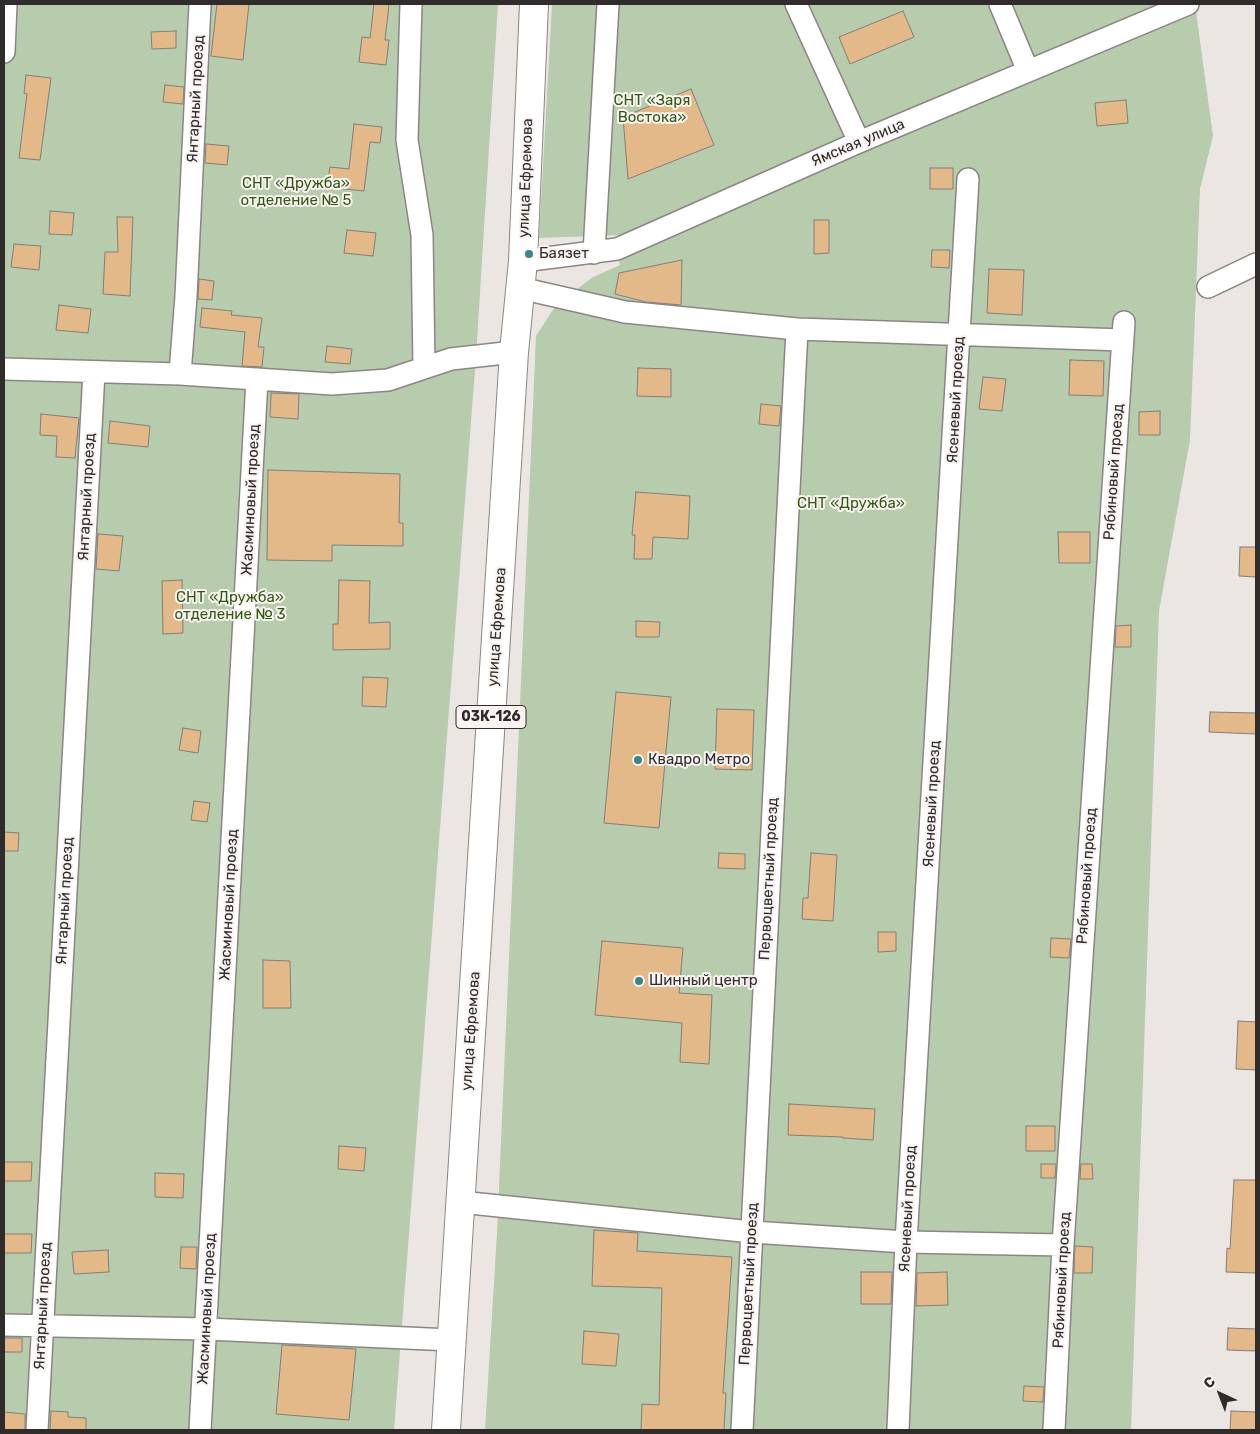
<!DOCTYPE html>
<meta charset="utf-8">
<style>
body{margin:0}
#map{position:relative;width:1260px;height:1434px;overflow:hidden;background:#ece6e3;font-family:Rubik,sans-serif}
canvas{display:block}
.frame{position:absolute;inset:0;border:5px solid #2f2c2b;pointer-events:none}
.north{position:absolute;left:1195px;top:1369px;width:50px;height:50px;-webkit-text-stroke:4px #f9f3f1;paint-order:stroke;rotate:317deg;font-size:14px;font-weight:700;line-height:20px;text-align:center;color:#2f2c2b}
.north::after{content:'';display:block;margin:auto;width:18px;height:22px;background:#2f2c2b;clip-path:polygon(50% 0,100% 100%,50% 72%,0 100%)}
</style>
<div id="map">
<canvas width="1260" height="1434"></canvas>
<div class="frame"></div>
<div class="north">С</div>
</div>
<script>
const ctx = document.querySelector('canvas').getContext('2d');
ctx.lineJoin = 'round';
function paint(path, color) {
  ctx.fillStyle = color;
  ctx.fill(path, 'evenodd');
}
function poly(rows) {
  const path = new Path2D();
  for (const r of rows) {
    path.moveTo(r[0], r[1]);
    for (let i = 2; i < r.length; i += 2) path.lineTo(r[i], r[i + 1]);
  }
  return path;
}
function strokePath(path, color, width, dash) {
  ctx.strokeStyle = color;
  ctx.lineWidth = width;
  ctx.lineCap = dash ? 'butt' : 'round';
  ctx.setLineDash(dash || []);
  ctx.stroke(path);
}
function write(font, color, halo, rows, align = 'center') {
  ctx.font = font + ' Rubik,sans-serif';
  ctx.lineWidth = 4;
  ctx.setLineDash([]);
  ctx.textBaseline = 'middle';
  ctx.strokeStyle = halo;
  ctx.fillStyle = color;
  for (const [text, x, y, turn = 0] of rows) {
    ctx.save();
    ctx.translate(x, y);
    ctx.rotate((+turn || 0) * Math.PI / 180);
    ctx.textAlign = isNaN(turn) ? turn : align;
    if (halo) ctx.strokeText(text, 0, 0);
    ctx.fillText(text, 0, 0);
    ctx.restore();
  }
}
paint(poly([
 [4,4,498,4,476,357,394,1430,4,1430],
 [552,4,1195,4,1213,136,1200,189,1190,440,1159,611,1131,1430,485,1430,497,1233,536,336,556,305,593,277,620,265,617,253,859,142,622,235,539,238]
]), '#b7ccac');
const building = poly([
 [217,4,249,4,243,60,211,56,217,4],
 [374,4,389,4,385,40,389,40,386,65,359,62,362,37,370,38,374,4],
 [903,11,914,37,850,64,839,37,903,11],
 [176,31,176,48,152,49,151,32,176,31],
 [26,75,51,78,40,160,19,158,27,94,24,93,26,75],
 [165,85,184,87,183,104,163,102,165,85],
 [691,89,714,145,628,179,623,117,691,89],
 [1126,100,1128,123,1097,126,1095,103,1126,100],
 [354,124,382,127,380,143,370,142,364,191,327,187,330,167,349,169,354,124],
 [206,144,229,146,227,165,205,163,206,144],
 [930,168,953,168,953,189,930,189,930,168],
 [50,211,74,213,72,235,49,234,50,211],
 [117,217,133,217,130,296,103,294,105,252,118,252,117,217],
 [814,220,829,220,829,253,814,254,814,220],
 [347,230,376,233,373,256,344,253,347,230],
 [14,244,41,246,39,270,11,267,14,244],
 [932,250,950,250,949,268,931,267,932,250],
 [682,260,681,305,646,302,615,294,619,273,682,260],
 [989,269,1024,270,1022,315,987,313,989,269],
 [199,279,214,281,212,300,198,299,199,279],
 [59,305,91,309,88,333,56,330,59,305],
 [202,308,232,311,231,315,262,318,258,347,264,347,262,367,242,366,245,332,200,327,202,308],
 [327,346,352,349,350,364,325,362,327,346],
 [1070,360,1104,361,1103,396,1069,395,1070,360],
 [638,368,671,369,671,397,637,396,638,368],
 [983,377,1006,379,1002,411,979,409,983,377],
 [271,393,299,394,298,419,270,417,271,393],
 [761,404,781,406,779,426,759,424,761,404],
 [1160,411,1160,435,1139,435,1139,412,1160,411],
 [41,414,79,418,75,458,56,457,57,436,40,435,41,414],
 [110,421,150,426,148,447,108,443,110,421],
 [268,470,400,474,399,523,403,523,403,546,332,545,332,561,267,560,268,470],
 [636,492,690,496,688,539,653,537,652,559,634,559,635,535,632,535,636,492],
 [1058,532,1090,532,1090,563,1059,563,1058,532],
 [98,534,123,536,119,571,96,569,98,534],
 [1240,547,1256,547,1256,577,1239,576,1240,547],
 [182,580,183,633,163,634,162,581,182,580],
 [339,580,370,581,369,623,390,622,390,649,333,650,333,624,338,624,339,580],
 [636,621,660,622,659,637,636,637,636,621],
 [1131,625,1131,647,1115,647,1116,626,1131,625],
 [363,677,388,678,386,707,362,706,363,677],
 [616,692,671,697,659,828,604,823,616,692],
 [717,709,754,710,752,770,715,769,717,709],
 [1210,712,1256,713,1256,734,1209,732,1210,712],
 [183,728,201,731,198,753,179,750,183,728],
 [194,801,210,803,207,822,191,820,194,801],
 [4,832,19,833,18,851,4,851,4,832],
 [719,853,745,854,745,869,718,868,719,853],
 [811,853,837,855,833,921,802,919,803,898,808,898,811,853],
 [878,932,896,932,896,951,878,952,878,932],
 [1051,938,1071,939,1069,958,1050,957,1051,938],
 [602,941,683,948,679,993,712,995,709,1064,680,1062,682,1023,595,1015,602,941],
 [263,960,290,961,291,1008,263,1008,263,960],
 [1238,1021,1256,1022,1256,1070,1236,1069,1238,1021],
 [789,1104,875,1109,873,1140,843,1138,843,1137,788,1135,789,1104],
 [1026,1126,1055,1126,1055,1151,1026,1151,1026,1126],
 [339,1146,366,1148,364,1171,338,1169,339,1146],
 [4,1162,32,1162,31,1181,4,1181,4,1162],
 [1041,1164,1056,1164,1055,1178,1041,1178,1041,1164],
 [1081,1164,1092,1164,1093,1179,1080,1179,1081,1164],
 [155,1173,184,1174,183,1198,155,1197,155,1173],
 [1234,1180,1256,1180,1256,1273,1226,1272,1227,1248,1230,1249,1234,1180],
 [594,1230,638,1233,637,1251,732,1257,723,1393,726,1393,724,1430,641,1430,642,1404,659,1405,662,1288,592,1286,594,1230],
 [4,1234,32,1234,31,1253,4,1253,4,1234],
 [1075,1246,1093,1247,1092,1273,1074,1273,1075,1246],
 [181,1247,197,1247,196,1269,180,1268,181,1247],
 [108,1250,109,1272,74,1274,72,1252,108,1250],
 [861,1272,892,1272,891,1304,861,1304,861,1272],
 [947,1272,948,1305,916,1306,917,1273,947,1272],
 [1228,1328,1256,1329,1256,1351,1227,1350,1228,1328],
 [584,1331,619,1334,616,1366,582,1364,584,1331],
 [4,1338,22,1338,22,1352,4,1352,4,1338],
 [282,1345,356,1349,349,1420,276,1414,282,1345],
 [1024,1386,1044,1387,1043,1402,1023,1401,1024,1386],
 [51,1411,68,1412,68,1417,86,1418,86,1430,50,1430,51,1411],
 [1231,1411,1256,1412,1256,1430,1230,1430,1231,1411],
 [4,1412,25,1414,25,1430,4,1430,4,1412]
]);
paint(building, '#e4b989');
strokePath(building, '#827e7a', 1);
const minor = poly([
 [411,4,407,140,422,235,424,367],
 [796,4,859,142],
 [1000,4,1028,71],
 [4,52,6,4],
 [594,253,608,4],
 [523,261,617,249,859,142,1188,4],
 [1208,287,1256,264],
 [520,288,625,312,797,329,1123,340],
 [4,369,180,374,332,384,388,380,451,359,514,352],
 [180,374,186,296,200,4],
 [460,1202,752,1232,906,1242,1063,1245],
 [4,1325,207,1329,451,1340],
 [37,1430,94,372],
 [200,1430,257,379],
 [742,1430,797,329],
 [898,1430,906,1242,968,179],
 [1054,1430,1063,1245,1124,322]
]);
const major = poly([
 [446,1430,514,352,523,261,534,4]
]);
strokePath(minor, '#8b8684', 24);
strokePath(major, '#8b8684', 30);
strokePath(minor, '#fff', 21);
strokePath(major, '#fff', 28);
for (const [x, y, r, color] of [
 [529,254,5,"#3b8488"],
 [638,760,5,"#3b8488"],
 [639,981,5,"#3b8488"]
]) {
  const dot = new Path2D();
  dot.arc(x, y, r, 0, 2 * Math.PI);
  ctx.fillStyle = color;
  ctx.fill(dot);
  strokePath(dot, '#f9f3f1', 2);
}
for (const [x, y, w] of [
 [491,717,70]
]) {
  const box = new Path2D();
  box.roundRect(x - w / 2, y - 11.5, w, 23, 4);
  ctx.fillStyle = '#f9f3f1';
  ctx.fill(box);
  strokePath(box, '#2f2c2b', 1);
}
write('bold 14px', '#2f2c2b', null, [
 ["03К-126",491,717]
]);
write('15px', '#2f2c2b', '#f9f3f1', [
 ["Янтарный проезд",196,99,-87],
 ["Ямская улица",858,143,-23],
 ["улица Ефремова",526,178,-88],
 ["Ясеневый проезд",956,400,-87],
 ["Рябиновый проезд",1114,472,-86],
 ["Янтарный проезд",87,497,-87],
 ["Жасминовый проезд",251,500,-87],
 ["улица Ефремова",497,627,-86],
 ["Ясеневый проезд",932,804,-87],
 ["Рябиновый проезд",1087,876,-86],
 ["Первоцветный проезд",769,879,-87],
 ["Янтарный проезд",65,901,-87],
 ["Жасминовый проезд",229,905,-87],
 ["улица Ефремова",471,1031,-86],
 ["Ясеневый проезд",908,1209,-87],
 ["Рябиновый проезд",1062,1280,-87],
 ["Первоцветный проезд",749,1284,-87],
 ["Янтарный проезд",43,1306,-87],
 ["Жасминовый проезд",207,1309,-87]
]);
write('15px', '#2f5810', '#f9f3f1', [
 ["СНТ «Заря",652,101],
 ["Востока»",652,118],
 ["СНТ «Дружба»",296,184],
 ["отделение № 5",296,201],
 ["СНТ «Дружба»",851,504],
 ["СНТ «Дружба»",230,598],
 ["отделение № 3",230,615]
]);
write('15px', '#2f2c2b', '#f9f3f1', [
 ["Баязет",539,254],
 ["Квадро Метро",648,760],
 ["Шинный центр",649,981]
], 'left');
</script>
